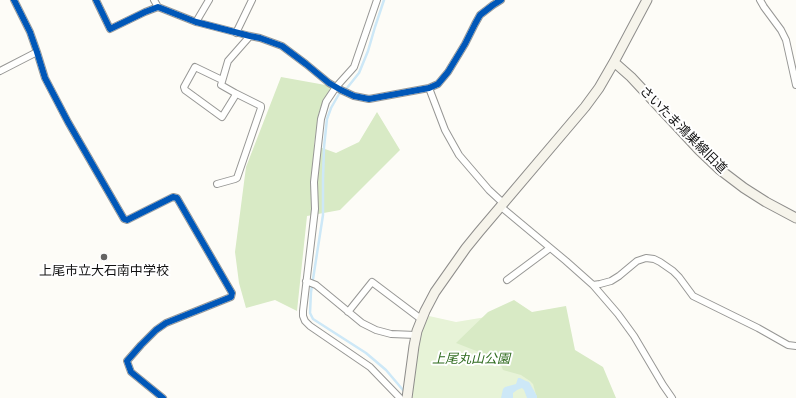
<!DOCTYPE html>
<meta charset="utf-8">
<style>
body{margin:0}
canvas{display:block;background:#fdfcf7}
</style>
<canvas width="796" height="398"></canvas>
<script>
const ctx = document.querySelector('canvas').getContext('2d');
ctx.lineJoin = 'round';
function paint(path, color) {
  ctx.fillStyle = color;
  ctx.fill(path, 'evenodd');
}
function poly(rows) {
  const path = new Path2D();
  for (const r of rows) {
    path.moveTo(r[0], r[1]);
    for (let i = 2; i < r.length; i += 2) path.lineTo(r[i], r[i + 1]);
  }
  return path;
}
function strokePath(path, color, width, dash) {
  ctx.strokeStyle = color;
  ctx.lineWidth = width;
  ctx.lineCap = dash ? 'butt' : 'round';
  ctx.setLineDash(dash || []);
  ctx.stroke(path);
}
function write(font, color, halo, rows, align = 'center') {
  ctx.font = font + ' Lora,"Noto Sans JP",serif';
  ctx.lineWidth = 4;
  ctx.setLineDash([]);
  ctx.textBaseline = 'middle';
  ctx.strokeStyle = halo;
  ctx.fillStyle = color;
  for (const [text, x, y, turn = 0] of rows) {
    ctx.save();
    ctx.translate(x, y);
    ctx.rotate((+turn || 0) * Math.PI / 180);
    ctx.textAlign = isNaN(turn) ? turn : align;
    if (halo) ctx.strokeText(text, 0, 0);
    ctx.fillText(text, 0, 0);
    ctx.restore();
  }
}
paint(poly([
 [429,316,456,322,486,317,605,398,412,398,417,352,422,331]
]), '#e7f3d7');
paint(poly([
 [281,77,331,86,319,112,314,145,336,153,359,142,377,112,400,150,340,210,307,216,297,311,275,300,246,308,239,283,235,252,246,167],
 [514,300,532,312,566,306,575,350,603,367,616,398,537,398,533,384,530,381,521,375,503,370,499,361,494,362,479,352,456,343,488,312]
]), '#d8eac5');
paint(poly([
 [518,378,520,378,526,381,529,382,537,396,537,398,527,398,524,390,522,388,517,390,513,393,513,398,501,398,503,389,505,387,516,384]
]), '#cde8f7');
strokePath(poly([
 [384,0,375,27,368,51,359,73,347,88,339,94,331,108,327,119,324,147,323,179,323,215,311,292,310,313,313,319,366,353,386,370,403,390,406,393]
]), '#cde8f7', 2.5);
const street = poly([
 [14,0,30,32,37,52,45,78,68,122,124,219,127,220,173,197,177,198,232,293,231,297,166,323,156,330,141,345,127,361,131,372,163,398],
 [96,0,110,29,145,12,158,7,196,22,250,36,260,38,282,46,306,64,329,83,341,90,354,96,369,99,429,88,438,84,448,72,465,44,475,24,480,15,493,5,501,0],
 [154,0,158,7],
 [377,0,354,67,336,87,326,102,321,119,314,182,315,209,303,311,303,316,305,321,310,326,370,367,400,398],
 [760,0,764,7,781,30,786,40,796,85],
 [196,22,209,0],
 [236,33,252,0],
 [0,71,37,52],
 [222,80,195,67,184,87,185,90,222,117,235,96,235,93,221,85,228,61,250,36],
 [429,88,445,130,459,155,489,190,503,203],
 [217,184,235,179,237,178,261,108,261,106,235,93],
 [500,206,566,261,593,285,618,314,634,336,663,385,672,398],
 [507,280,550,248],
 [306,281,316,285,362,323,376,330,391,334,416,335],
 [593,285,600,284,611,281,619,276,637,261,646,258,654,259,660,262,673,271,679,277,693,296,758,328,788,345,796,346],
 [348,312,372,282,421,319]
]);
const secondary = poly([
 [614,62,631,77,699,150,719,169,744,188,766,202,796,218],
 [407,398,414,346,417,331,425,311,435,292,466,248,479,232,585,107,599,88,614,62,647,0]
]);
strokePath(street, '#979795', 8);
strokePath(secondary, '#8e8d8b', 11);
strokePath(street, '#fffffe', 6);
strokePath(secondary, '#f6f4eb', 9);
strokePath(poly([
 [14,0,30,32,37,52,45,78,68,122,124,219,127,220,173,197,177,198,232,293,231,297,166,323,156,330,141,345,127,361,131,372,163,398],
 [96,0,110,29,145,12,158,7,196,22,250,36,260,38,282,46,306,64,329,83,341,90,354,96,369,99,429,88,438,84,448,72,465,44,475,24,480,15,493,5,501,0]
]), '#0057b8', 6);
for (const [x, y, r, color] of [
 [104,257,4,"#646362"]
]) {
  const dot = new Path2D();
  dot.arc(x, y, r, 0, 2 * Math.PI);
  ctx.fillStyle = color;
  ctx.fill(dot);
  strokePath(dot, '#fff', 1.5);
}
write('13px', '#111', '#fff', [
 ["さいたま鴻巣線旧道",683,130,45]
]);
write('13px', '#111', '#fff', [
 ["上尾市立大石南中学校",104,271]
]);
write('italic 13px', '#2f6b1f', '#fff', [
 ["上尾丸山公園",471,359]
]);
</script>
